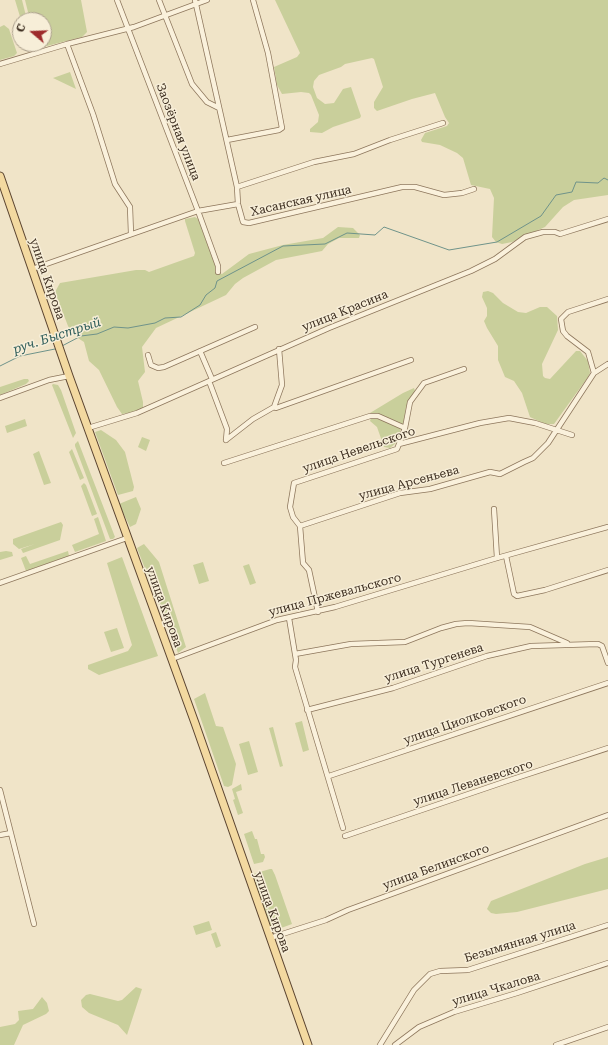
<!DOCTYPE html>
<meta charset="utf-8">
<style>
body{margin:0}
#map{position:relative;width:608px;height:1045px;overflow:hidden;background:#f0e4c8;font-family:"Roboto Serif",serif}
canvas{display:block}
.north{position:absolute;left:12px;top:12px;width:40px;height:40px;box-sizing:border-box;background:#f7eed8;border:1px solid #ada18e;border-radius:50%;rotate:289deg;font-size:11px;font-weight:700;line-height:16px;text-align:center;color:#3d2e20}
.north::after{content:'';display:block;margin:auto;width:14px;height:18px;background:#9e2a2b;clip-path:polygon(50% 0,100% 100%,50% 72%,0 100%)}
</style>
<div id="map">
<canvas width="608" height="1045"></canvas>
<div class="north">С</div>
</div>
<script>
const ctx = document.querySelector('canvas').getContext('2d');
ctx.lineJoin = 'round';
function paint(path, color) {
  ctx.fillStyle = color;
  ctx.fill(path, 'evenodd');
}
function poly(rows) {
  const path = new Path2D();
  for (const r of rows) {
    path.moveTo(r[0], r[1]);
    for (let i = 2; i < r.length; i += 2) path.lineTo(r[i], r[i + 1]);
  }
  return path;
}
function strokePath(path, color, width, dash) {
  ctx.strokeStyle = color;
  ctx.lineWidth = width;
  ctx.lineCap = dash ? 'butt' : 'round';
  ctx.setLineDash(dash || []);
  ctx.stroke(path);
}
function write(font, color, halo, rows, align = 'center') {
  ctx.font = font + ' "Roboto Serif",serif';
  ctx.lineWidth = 3;
  ctx.setLineDash([]);
  ctx.textBaseline = 'middle';
  ctx.strokeStyle = halo;
  ctx.fillStyle = color;
  for (const [text, x, y, turn = 0] of rows) {
    ctx.save();
    ctx.translate(x, y);
    ctx.rotate((+turn || 0) * Math.PI / 180);
    ctx.textAlign = isNaN(turn) ? turn : align;
    if (halo) ctx.strokeText(text, 0, 0);
    ctx.fillText(text, 0, 0);
    ctx.restore();
  }
}
paint(poly([
 [15,0,22,0,27,20,21,20],
 [25,0,81,0,87,32,82,37,39,48,35,44,44,44,44,20,30,20],
 [275,0,608,0,608,195,574,200,563,207,545,227,512,242,502,244,496,242,492,237,494,198,490,189,471,185,463,158,457,153,440,145,422,142,421,140,425,133,447,126,449,123,445,117,435,93,412,99,377,111,374,108,374,102,383,87,374,59,372,58,345,64,341,67,319,75,314,81,313,87,317,98,325,104,334,103,343,89,351,87,361,116,360,118,333,127,322,133,310,132,310,129,318,122,319,115,311,95,309,93,301,92,282,94,277,85,274,67,297,57,300,53],
 [4,25,9,29,17,53,14,56,0,60,0,27],
 [70,72,76,89,53,78],
 [195,217,198,219,218,273,222,274,249,254,283,245,323,238,338,227,353,228,360,235,359,238,339,238,328,244,322,251,276,260,243,278,235,284,226,295,156,328,142,347,145,372,138,381,143,402,143,408,136,412,122,414,117,407,99,370,89,361,84,342,73,335,68,326,55,292,60,283,136,270,145,270,149,272,194,256,195,253,185,221,185,219],
 [488,291,493,293,503,303,518,312,526,313,540,307,547,307,557,316,558,330,542,364,543,376,545,378,550,379,576,351,580,351,588,361,590,373,588,377,554,424,545,424,530,417,522,393,514,381,505,377,498,360,498,346,487,328,484,321,487,316,487,308,482,297,483,292],
 [24,379,28,379,29,381,26,384,0,395,0,387],
 [53,384,58,385,61,390,76,433,73,438,52,385],
 [414,388,415,391,406,407,403,425,370,413,403,393],
 [371,418,378,418,401,428,397,442,390,448,384,447,377,427,370,421],
 [25,419,27,426,7,433,5,426],
 [101,430,116,440,125,452,134,487,133,491,118,495,95,432],
 [142,437,150,440,146,451,138,447],
 [78,441,115,537,113,539,110,539,75,446,75,444],
 [72,449,84,478,80,480,69,452],
 [39,451,51,483,44,485,33,454],
 [84,483,86,485,97,514,92,516,81,486],
 [136,497,141,509,136,524,130,527,119,504],
 [98,517,106,541,75,552,72,545,99,534,94,519],
 [61,522,63,525,60,540,23,553,21,549,35,544,19,549,13,544,13,539],
 [144,544,159,562,186,647,178,653,137,548],
 [6,551,12,552,13,556,0,560,0,552],
 [68,551,69,556,26,571,21,558,26,556,30,564],
 [122,557,158,656,99,675,88,669,88,665,128,651,132,645,107,563],
 [203,562,209,581,199,584,193,565],
 [249,564,256,583,250,585,243,566],
 [117,628,124,648,111,652,104,632],
 [205,693,216,726,223,727,236,764,232,785,228,787,224,786,194,699],
 [302,721,309,750,303,752,295,723],
 [273,727,283,766,280,767,269,728],
 [249,741,258,772,248,775,239,744],
 [241,784,242,790,236,792,243,813,238,815,233,800,235,799,232,789],
 [252,831,255,839,257,839,261,854,264,854,265,857,263,862,254,864,244,834],
 [608,857,608,889,517,912,496,914,491,913,487,909,491,901,585,864],
 [270,869,272,869,275,875,292,924,273,931,252,876,253,874],
 [209,921,212,930,196,935,193,926],
 [216,932,221,946,216,948,211,934],
 [136,987,142,989,127,1035,118,1025,89,1013,82,1007,81,1000,86,995,90,994,118,1001,122,1000],
 [42,997,47,1003,49,1011,46,1014,23,1025,14,1045,0,1045,0,1027,15,1024,19,1020,18,1011,33,1009]
]), '#c9cf9b');
strokePath(poly([
 [62,346,81,336,97,334,114,327,128,328,155,323,165,318,181,317,200,305,206,295,215,288,217,281,283,246,325,244,347,233,375,235,384,227,449,250,497,242,541,216,556,195,572,192,576,182,598,183,604,178,608,180],
 [0,366,20,356,55,349]
]), '#6f938a', 1);
const minor = poly([
 [117,0,198,211,218,266,218,272],
 [159,0,192,84,207,102,219,108],
 [195,0,237,187,238,204,243,222,249,223,402,187,415,187,444,195,462,193,474,189],
 [67,44,93,114,115,184,130,207,131,234],
 [0,64,67,44,134,27,207,0],
 [227,140,279,130,282,128,268,53,253,0],
 [237,187,314,162,354,154,390,140,443,123],
 [32,269,198,211,238,204],
 [200,351,212,379],
 [148,355,151,365,158,368,164,367,255,327],
 [594,373,588,352,567,336,563,331,561,319,568,312,608,299],
 [209,381,227,429,226,440],
 [0,398,49,380,69,376],
 [274,407,282,385,279,349],
 [88,428,137,413,329,328,471,271,495,259,525,237,543,232,555,232,560,234,608,219],
 [226,440,253,419,274,407,276,408,411,360],
 [399,444,405,428,410,402,424,383,464,369],
 [224,463,370,416,378,416,405,428],
 [494,509,497,558],
 [300,526,293,517,290,507,294,483,397,449,399,444,480,423,509,418,535,423,572,435],
 [506,556,514,594,517,596,545,590,608,570],
 [0,583,127,538],
 [318,612,309,570,303,563,300,526,400,493,430,489,490,472,500,474,524,462,533,458,548,443,594,373,608,364],
 [289,618,296,660,295,667,343,828],
 [295,654,351,644,405,642,441,628,456,624,468,623,530,627,567,643],
 [172,659,277,620,335,607,497,558,608,527],
 [307,710,393,688,487,656,531,646,598,644,602,646,608,663],
 [329,776,608,683],
 [0,790,34,924],
 [0,835,11,833],
 [345,836,504,782,608,748],
 [270,938,326,920,348,910,608,815],
 [380,1045,414,990,430,974,440,971,468,970,608,925],
 [395,1045,419,1027,454,1012,517,993,608,963],
 [556,1045,608,1027]
]);
const primary = poly([
 [0,176,69,376,195,723,308,1045]
]);
strokePath(minor, '#8d765c', 6);
strokePath(primary, '#5b4430', 9);
strokePath(minor, '#faf1dc', 4.5);
strokePath(primary, '#f3d9a0', 7);
write('12px', '#3d2e20', '#f7eed8', [
 ["Заозёрная улица",178,132,69],
 ["Хасанская улица",301,201,-13],
 ["улица Кирова",47,279,71],
 ["улица Красина",345,311,-22],
 ["улица Невельского",359,450,-19],
 ["улица Арсеньева",409,483,-15],
 ["улица Пржевальского",335,595,-15],
 ["улица Кирова",164,607,70],
 ["улица Тургенева",434,663,-18],
 ["улица Циолковского",465,720,-19],
 ["улица Леваневского",473,783,-18],
 ["улица Белинского",436,867,-20],
 ["улица Кирова",272,912,70],
 ["Безымянная улица",520,942,-17],
 ["улица Чкалова",496,989,-17]
]);
write('italic 13px', '#2f5d5a', '#f7eed8', [
 ["руч. Быстрый",57,336,-18]
]);
</script>
